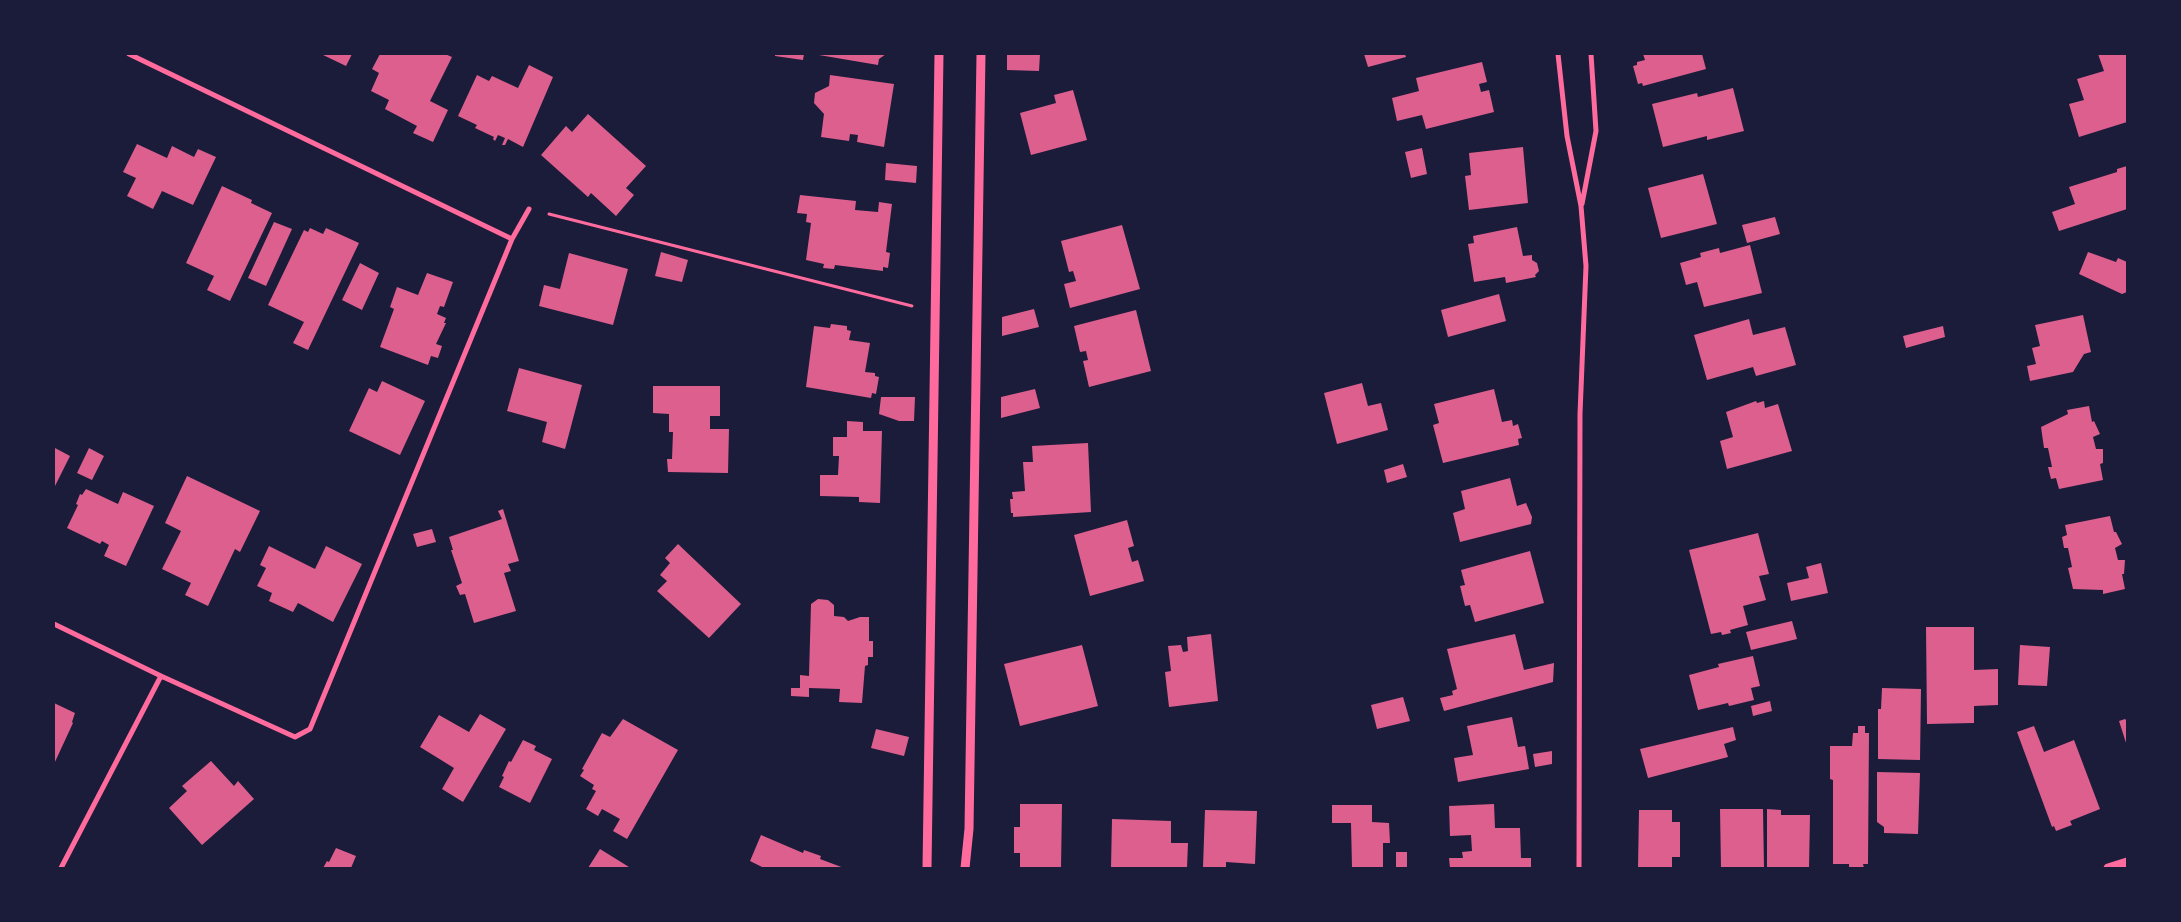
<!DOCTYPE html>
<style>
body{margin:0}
#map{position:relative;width:2181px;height:922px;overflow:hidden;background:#1b1b3a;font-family:"Libre Baskerville",serif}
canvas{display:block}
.frame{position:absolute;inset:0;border:55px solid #1b1b3a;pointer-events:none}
</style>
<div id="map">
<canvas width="2181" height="922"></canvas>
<div class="frame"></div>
</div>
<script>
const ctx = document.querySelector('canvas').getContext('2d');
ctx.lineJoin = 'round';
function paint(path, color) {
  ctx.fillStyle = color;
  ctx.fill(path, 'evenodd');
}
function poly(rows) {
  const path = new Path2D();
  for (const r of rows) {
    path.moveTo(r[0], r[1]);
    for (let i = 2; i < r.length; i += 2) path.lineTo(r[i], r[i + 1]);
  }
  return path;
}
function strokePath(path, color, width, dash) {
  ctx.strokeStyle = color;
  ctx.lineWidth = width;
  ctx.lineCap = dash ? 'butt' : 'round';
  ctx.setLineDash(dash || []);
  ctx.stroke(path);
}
paint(poly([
 [321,54,352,54,346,66],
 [380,54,445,54,452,57,430,101,448,110,433,142,413,133,417,126,385,109,389,100,371,91,379,73,372,69],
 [775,54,804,54,803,60,775,56],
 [813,54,886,54,879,59,878,65],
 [1007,54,1040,54,1039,71,1007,70],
 [1364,54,1405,54,1406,57,1368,67],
 [1643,54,1702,54,1706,69,1643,86,1642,83,1638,84,1633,66,1637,65,1637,62,1645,60],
 [2098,54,2127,54,2127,122,2079,137,2069,104,2084,100,2077,79,2104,71],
 [1482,62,1487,82,1479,84,1481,92,1489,90,1494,112,1426,129,1422,115,1397,121,1392,98,1419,91,1416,78],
 [529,65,553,77,523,147,508,139,505,145,502,145,505,138,498,135,495,141,493,139,494,137,475,128,477,125,458,116,477,75,489,81,492,76,518,88],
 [830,75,894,84,884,147,857,142,858,135,850,134,849,141,821,137,824,114,814,103,815,93,829,86],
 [1733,88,1744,131,1707,140,1707,136,1663,147,1652,104,1697,93,1698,97],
 [1073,90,1087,140,1031,155,1020,113,1056,103,1054,95],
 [588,114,646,166,626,188,634,195,616,216,591,193,588,197,541,155,566,126,572,132],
 [137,144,167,158,172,146,194,157,198,149,216,157,193,205,162,191,153,209,127,196,136,178,123,172],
 [1523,147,1528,203,1469,210,1465,176,1471,175,1469,153],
 [1422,148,1427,174,1411,178,1405,152],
 [886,163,917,166,916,183,885,180],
 [2127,166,2127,209,2059,231,2052,212,2075,204,2069,187,2117,172,2117,169],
 [1703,174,1717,224,1661,238,1648,188],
 [222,186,252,200,251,203,272,213,230,301,207,290,214,276,186,263],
 [800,195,856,201,855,210,878,212,879,202,892,204,886,252,890,253,888,268,883,267,883,271,835,265,834,269,823,268,824,264,806,260,811,223,806,222,807,214,797,213],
 [1775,217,1780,234,1747,243,1742,225],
 [274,222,292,229,266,286,248,278],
 [1122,225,1140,289,1070,308,1064,284,1076,281,1073,271,1069,272,1061,241],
 [1517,227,1523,256,1532,255,1532,260,1537,263,1539,271,1535,275,1536,277,1506,283,1505,277,1474,282,1468,244,1474,243,1473,236],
 [310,228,323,234,326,228,359,243,308,350,293,343,304,322,268,305,304,230,308,232],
 [1750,245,1762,293,1704,307,1697,282,1686,285,1680,263,1701,257,1700,253,1719,248,1720,253],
 [661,252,688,260,682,282,655,276],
 [2088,252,2116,262,2118,258,2127,262,2127,292,2122,294,2079,274],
 [569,253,628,269,613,325,539,306,544,285,560,289],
 [360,263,379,273,362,310,342,300],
 [427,273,453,282,444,307,440,306,437,314,446,318,444,323,446,323,436,344,442,346,438,358,431,356,428,365,380,347,394,309,390,307,397,287,418,295],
 [1499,294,1506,321,1448,337,1441,310],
 [1034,309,1039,327,1002,336,1002,317],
 [1136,310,1151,371,1089,387,1083,361,1088,360,1086,351,1080,352,1074,326],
 [2083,315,2091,352,2084,354,2073,372,2030,381,2027,366,2036,364,2032,348,2040,346,2035,325],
 [1749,319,1753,335,1785,327,1796,365,1756,376,1753,367,1707,380,1694,335],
 [831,324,847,326,847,330,851,331,849,340,870,343,865,372,875,373,875,376,879,377,876,394,872,393,871,398,806,387,814,326,830,328],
 [1943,326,1945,337,1906,348,1903,336],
 [519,368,582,385,565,449,542,442,547,422,507,411],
 [382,381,425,401,400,455,349,431,369,388,377,392],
 [1362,383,1368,406,1381,403,1388,430,1337,444,1324,393],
 [653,386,720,386,720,416,710,416,710,429,729,429,728,473,668,472,667,459,672,459,673,432,669,432,669,414,653,413],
 [1035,389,1040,408,1001,418,1001,397],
 [1494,389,1502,422,1512,420,1513,426,1518,424,1522,438,1518,439,1519,445,1443,463,1433,425,1439,423,1434,404],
 [881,397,915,397,914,421,899,421,879,414],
 [1756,401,1757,403,1764,401,1765,408,1778,404,1792,451,1727,469,1720,441,1733,437,1726,412],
 [2089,406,2092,422,2094,421,2100,434,2093,437,2096,449,2103,449,2103,463,2100,464,2103,480,2059,489,2056,478,2051,479,2048,467,2052,467,2048,448,2044,448,2041,427,2068,414,2067,410],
 [847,421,863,422,863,431,882,431,880,503,859,502,859,497,820,496,820,475,838,475,839,456,833,456,833,437,847,437],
 [1088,443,1091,512,1013,517,1013,513,1011,513,1010,499,1013,499,1012,492,1025,491,1023,462,1033,462,1032,446],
 [55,448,70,456,54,488,54,451],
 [89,448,104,456,92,480,77,473],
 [1403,464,1407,477,1387,483,1384,470],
 [187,476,260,511,240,552,235,549,208,606,185,595,191,583,162,569,181,531,165,523],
 [1510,478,1517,506,1526,503,1532,517,1531,524,1460,542,1453,513,1465,509,1461,491],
 [86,489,118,504,123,492,154,506,126,566,104,556,109,545,102,541,100,544,67,528,78,505,76,504,80,494,82,495],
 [503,509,519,561,508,564,511,571,504,573,516,611,474,623,465,594,460,595,456,586,462,583,451,550,453,550,449,537,502,519,498,511],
 [2110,516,2114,532,2116,532,2122,544,2115,548,2118,560,2125,560,2124,574,2122,574,2125,589,2103,594,2103,590,2073,589,2068,568,2072,567,2068,548,2064,548,2062,537,2067,535,2065,525],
 [1127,520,1134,546,1128,548,1132,562,1138,560,1144,581,1090,596,1074,535],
 [432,529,436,542,417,547,413,534],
 [1758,533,1769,574,1759,576,1766,600,1743,606,1748,625,1730,630,1731,633,1722,635,1721,632,1711,634,1689,550],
 [678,544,741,604,709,638,657,591,667,581,660,575,670,563,665,558],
 [269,546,315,569,326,546,362,564,333,622,298,603,293,612,269,601,272,593,257,586,266,568,260,565],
 [1530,551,1544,603,1475,622,1470,605,1465,606,1460,586,1465,585,1461,570],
 [1821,563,1828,593,1791,601,1787,583,1809,578,1806,567],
 [818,599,828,600,834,605,834,616,844,617,848,621,860,617,869,617,869,641,873,641,873,657,868,657,868,665,865,666,862,703,839,702,840,689,809,688,809,697,791,696,791,688,800,688,800,675,809,676,811,604],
 [1792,621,1797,639,1751,650,1746,632],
 [1926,627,1974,627,1974,670,1998,669,1998,705,1974,706,1974,723,1927,724],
 [1211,634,1218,701,1169,707,1165,672,1171,671,1168,646,1181,645,1183,652,1188,651,1187,637],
 [1515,634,1524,670,1554,663,1553,682,1444,711,1440,698,1453,695,1452,691,1457,689,1447,649],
 [1082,645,1098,706,1020,726,1004,664],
 [2020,645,2050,647,2047,686,2018,685],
 [1753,656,1760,686,1751,688,1754,700,1729,706,1728,703,1698,710,1689,675,1719,667,1718,664],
 [1882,688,1921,689,1920,760,1878,759,1878,709,1881,709],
 [1403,697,1410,721,1377,729,1371,705],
 [1770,701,1772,711,1753,716,1751,706],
 [54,703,75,713,72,722,73,723,54,764],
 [480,714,506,729,463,802,442,789,454,768,420,747,439,715,469,732],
 [1512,717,1518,747,1525,746,1529,769,1458,782,1454,758,1473,755,1467,726],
 [623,719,678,750,627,839,613,831,620,819,602,809,598,816,586,809,596,791,592,789,594,785,580,776,584,770,582,769,602,733,610,737],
 [2125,719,2127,721,2127,746,2119,721],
 [1858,726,1865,726,1865,733,1869,733,1868,864,1863,864,1864,868,1849,868,1849,864,1833,864,1833,780,1830,779,1830,746,1852,746,1853,733,1858,733],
 [2034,726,2044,752,2074,740,2100,809,2070,821,2072,825,2056,831,2054,826,2052,827,2017,732],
 [1733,727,1736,740,1724,744,1728,757,1648,778,1640,749],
 [876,729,909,737,904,756,871,748],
 [523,740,536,746,534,750,552,759,530,803,499,787,504,777,502,776,509,761,511,762],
 [1552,751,1552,764,1535,767,1533,754],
 [211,761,234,786,238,781,254,799,202,845,169,808,187,791,182,786],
 [1877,772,1920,773,1918,834,1884,833,1884,827,1877,822],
 [1020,804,1062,804,1061,868,1020,868,1020,853,1014,853,1014,827,1020,827],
 [1494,804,1495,828,1520,828,1521,858,1531,858,1531,868,1450,868,1449,858,1463,858,1462,852,1472,851,1471,835,1450,836,1449,806],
 [1332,805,1372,805,1372,822,1389,823,1390,843,1383,843,1383,868,1352,868,1351,823,1332,823],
 [1720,809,1763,809,1764,868,1721,868],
 [1767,809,1781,810,1781,815,1810,815,1809,868,1767,868],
 [1205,810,1257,811,1255,864,1226,862,1226,868,1203,867],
 [1639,810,1672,810,1672,822,1680,822,1680,857,1672,857,1672,868,1638,868],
 [1112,819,1171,821,1171,843,1188,843,1187,868,1111,868],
 [761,835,803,853,804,850,821,856,820,859,844,868,764,868,750,861],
 [336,848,356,856,351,868,323,868,327,861,329,862],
 [600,849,629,867,628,868,588,868],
 [1396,852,1407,852,1407,868,1396,868]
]), '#dd5f8e');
strokePath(poly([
 [549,214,912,306]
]), '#ff6b9d', 3);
strokePath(poly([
 [129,54,512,239],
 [1558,54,1567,136,1581,206,1586,266,1580,414,1579,868],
 [1582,204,1596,131,1591,54],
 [54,624,161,676,295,737,310,729,512,239,529,209],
 [61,868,161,676]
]), '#ff6b9d', 5);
strokePath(poly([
 [927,868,939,54],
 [965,868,969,829,981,54],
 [2108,868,2127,862]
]), '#ff6b9d', 9);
</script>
